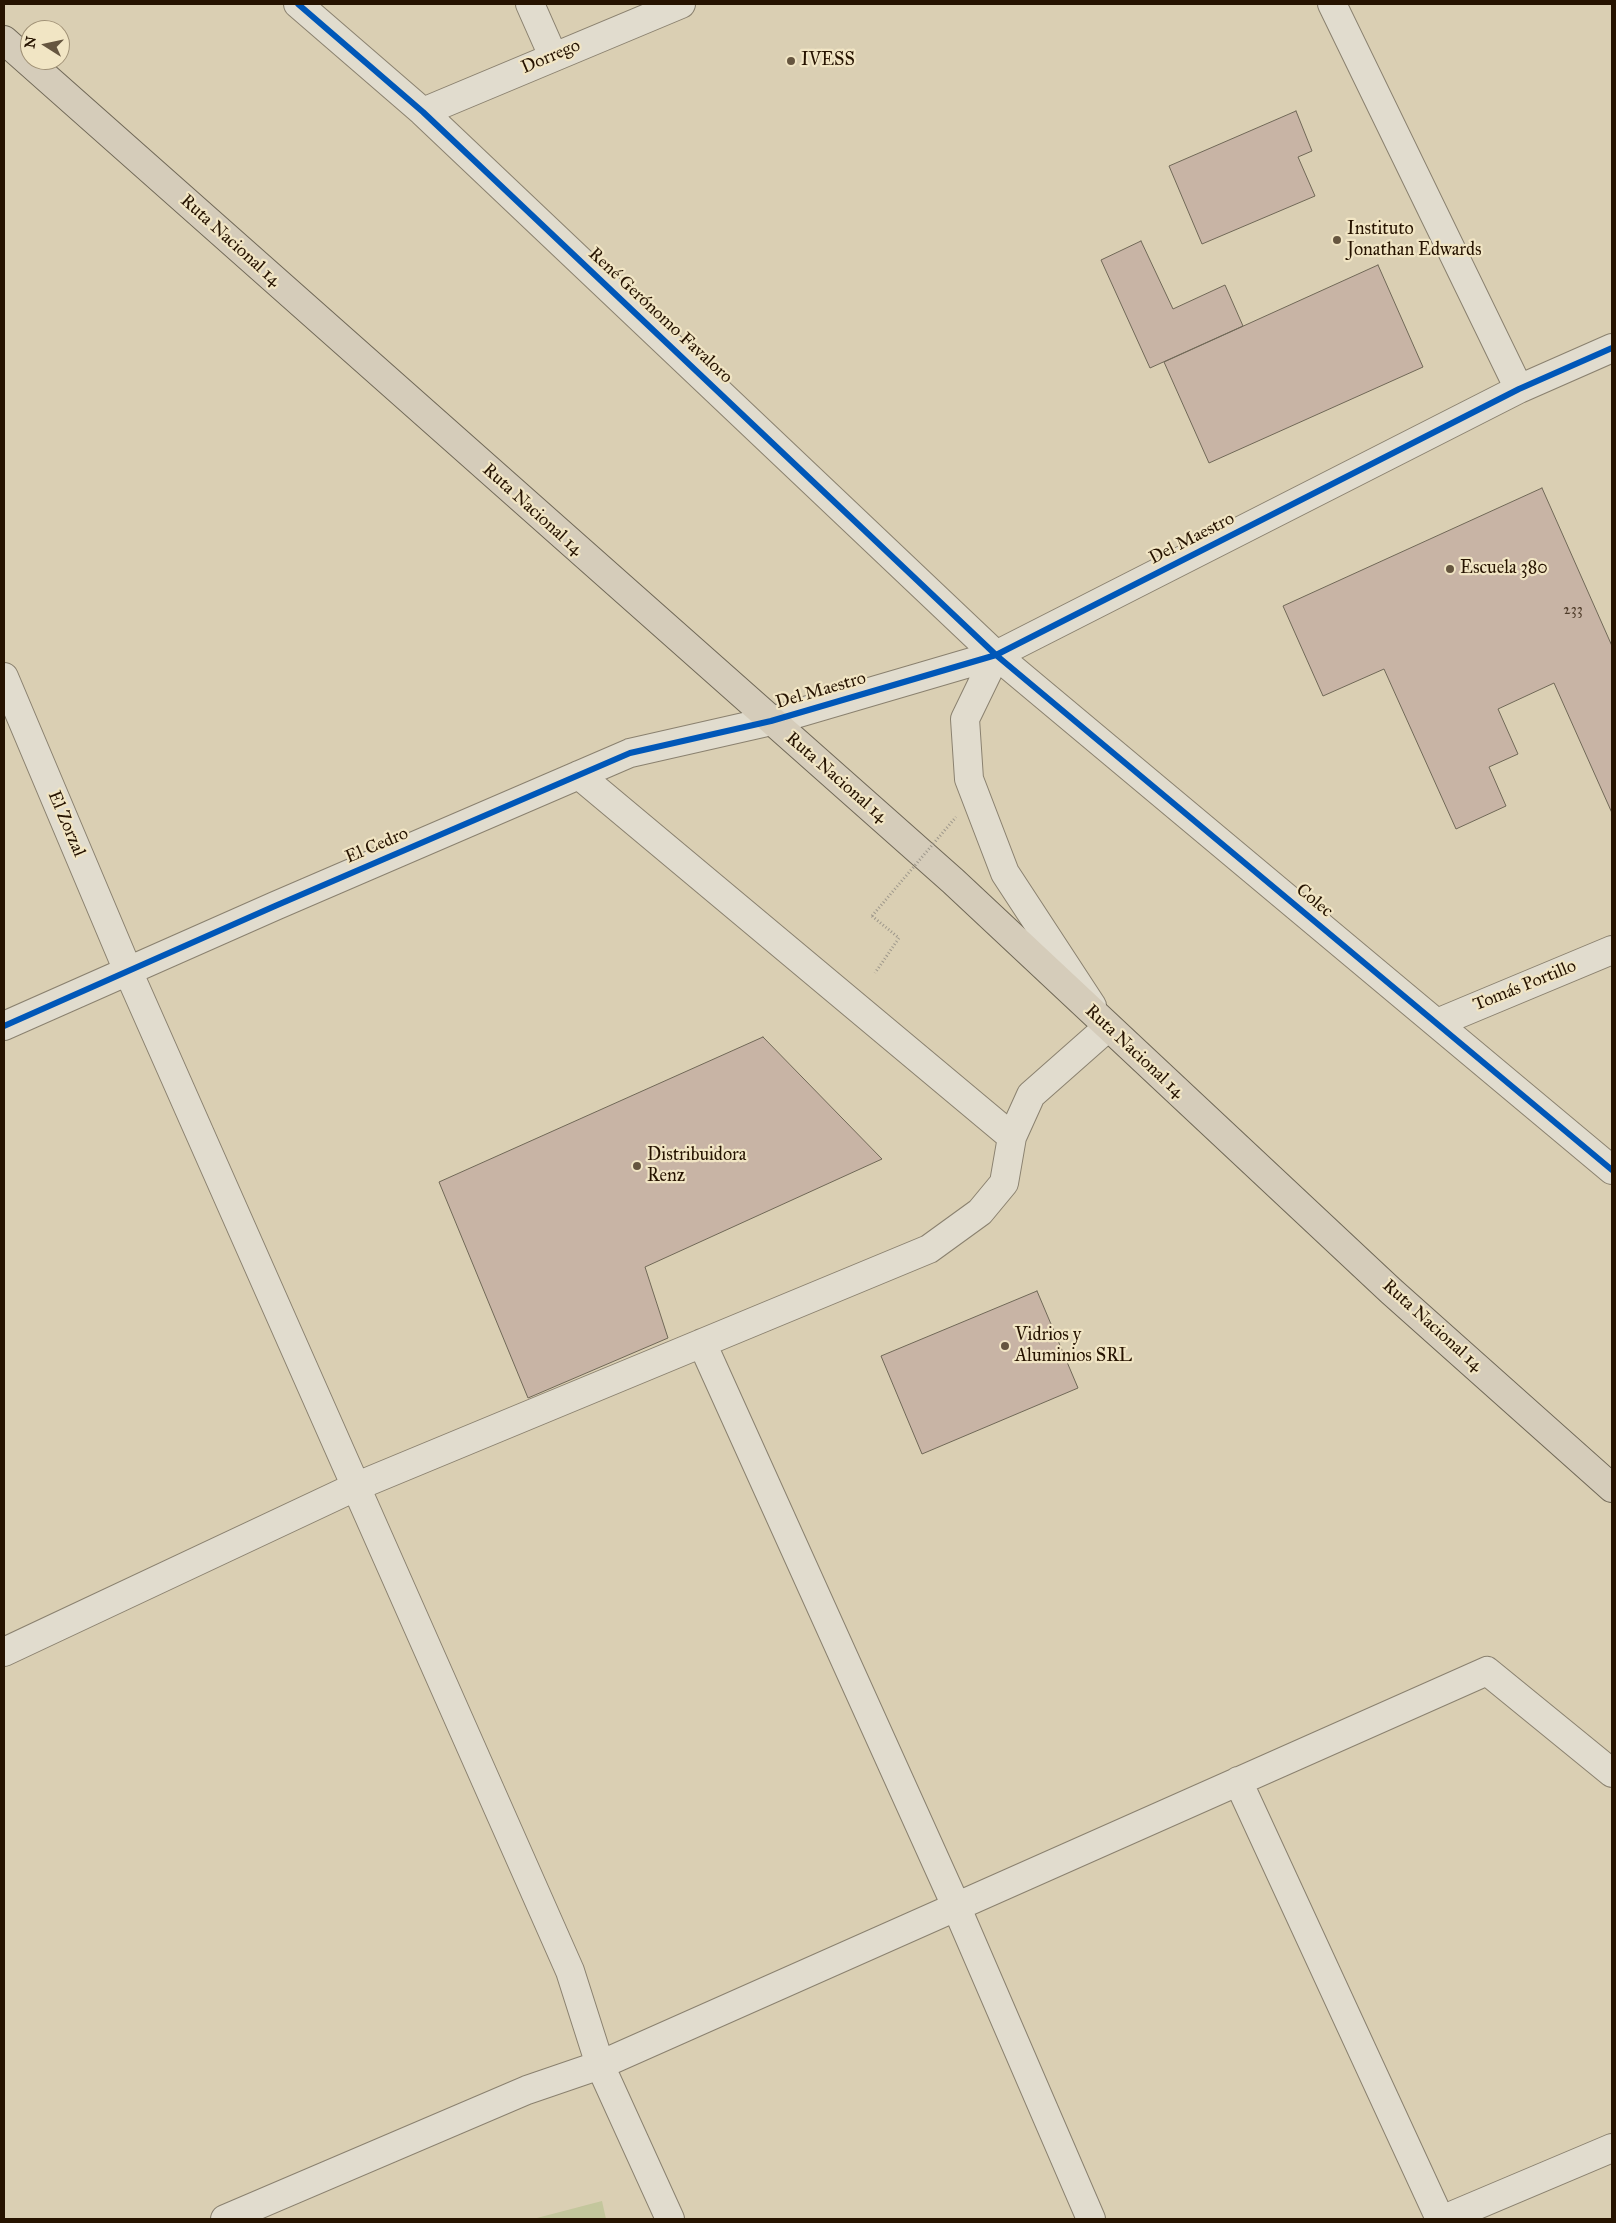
<!DOCTYPE html>
<meta charset="utf-8">
<style>
body{margin:0}
#map{position:relative;width:1616px;height:2223px;overflow:hidden;background:#dacfb3;font-family:"IM FELL Great Primer",serif}
canvas{display:block}
.frame{position:absolute;inset:0;border:5px solid #261300;pointer-events:none}
.north{position:absolute;left:20px;top:20px;width:50px;height:50px;box-sizing:border-box;background:#f1e5c4;border:1px solid #a09176;border-radius:50%;rotate:280deg;font-size:14px;font-weight:700;line-height:20px;text-align:center;color:#261300}
.north::after{content:'';display:block;margin:auto;width:18px;height:22px;background:#65553f;clip-path:polygon(50% 0,100% 100%,50% 72%,0 100%)}
</style>
<div id="map">
<canvas width="1616" height="2223"></canvas>
<div class="frame"></div>
<div class="north">N</div>
</div>
<script>
const ctx = document.querySelector('canvas').getContext('2d');
ctx.lineJoin = 'round';
function paint(path, color) {
  ctx.fillStyle = color;
  ctx.fill(path, 'evenodd');
}
function poly(rows) {
  const path = new Path2D();
  for (const r of rows) {
    path.moveTo(r[0], r[1]);
    for (let i = 2; i < r.length; i += 2) path.lineTo(r[i], r[i + 1]);
  }
  return path;
}
function strokePath(path, color, width, dash) {
  ctx.strokeStyle = color;
  ctx.lineWidth = width;
  ctx.lineCap = dash ? 'butt' : 'round';
  ctx.setLineDash(dash || []);
  ctx.stroke(path);
}
function write(font, color, halo, rows, align = 'center') {
  ctx.font = font + ' "IM FELL Great Primer",serif';
  ctx.lineWidth = 4.5;
  ctx.setLineDash([]);
  ctx.textBaseline = 'middle';
  ctx.strokeStyle = halo;
  ctx.fillStyle = color;
  for (const [text, x, y, turn = 0] of rows) {
    ctx.save();
    ctx.translate(x, y);
    ctx.rotate((+turn || 0) * Math.PI / 180);
    ctx.textAlign = isNaN(turn) ? turn : align;
    if (halo) ctx.strokeText(text, 0, 0);
    ctx.fillText(text, 0, 0);
    ctx.restore();
  }
}
paint(poly([
 [602,2201,606,2219,533,2219]
]), '#c3c69c');
const building = poly([
 [1296,111,1312,151,1298,157,1315,196,1202,244,1169,166,1296,111],
 [1141,241,1173,309,1225,285,1243,326,1150,368,1101,260,1141,241],
 [1378,265,1423,367,1209,463,1164,362,1378,265],
 [1542,488,1612,646,1612,813,1554,683,1498,709,1518,754,1489,767,1506,806,1456,829,1384,669,1323,696,1283,606,1542,488],
 [763,1037,882,1159,645,1267,668,1338,528,1398,439,1182,763,1037],
 [1037,1291,1078,1388,922,1454,881,1356,1037,1291]
]);
paint(building, '#c8b4a5');
strokePath(building, '#706857', 1);
const street = poly([
 [298,4,423,112,996,655,1612,1170],
 [530,4,553,56],
 [1332,4,1519,389],
 [423,112,681,4],
 [996,655,965,719,969,779,1005,873,1092,1006],
 [4,677,128,971,570,1971,600,2065,670,2219],
 [579,775,1012,1137],
 [1437,1023,1612,950],
 [4,1026,275,906,630,753,771,721,996,655,1519,389,1612,348],
 [702,1343,956,1906,1091,2219],
 [4,1652,355,1487,929,1249,980,1212,1004,1183,1012,1137,1031,1095,1108,1027],
 [1238,1781,1440,2219],
 [225,2219,527,2090,600,2065,1487,1671,1612,1773],
 [1444,2219,1612,2148]
]);
const highway = poly([
 [4,40,953,881,1391,1291,1612,1488]
]);
strokePath(street, '#8a816f', 30);
strokePath(highway, '#706857', 30);
strokePath(poly([
 [872,916,899,938,875,973]
]), '#9d978b', 3, [1, 2.5]);
strokePath(street, '#e1dcce', 28);
strokePath(highway, '#d5ccba', 28);
strokePath(poly([
 [872,916,956,817]
]), '#9d978b', 3, [1, 2.5]);
strokePath(poly([
 [298,4,423,112,996,655,1612,1170],
 [4,1026,275,906,630,753,771,721,996,655,1519,389,1612,348]
]), '#0057b8', 6);
for (const [x, y, r, color] of [
 [791,61,5,"#65553f"],
 [1337,240,5,"#65553f"],
 [1450,569,5,"#65553f"],
 [637,1166,5,"#65553f"],
 [1005,1346,5,"#65553f"]
]) {
  const dot = new Path2D();
  dot.arc(x, y, r, 0, 2 * Math.PI);
  ctx.fillStyle = color;
  ctx.fill(dot);
  strokePath(dot, '#f1e5c4', 2);
}
write('15px', '#4e3b29', null, [
 ["233",1573,610]
]);
write('18px', '#261300', '#f1e5c4', [
 ["Dorrego",551,57,-23],
 ["Ruta Nacional 14",230,241,42],
 ["René Gerónomo Favaloro",660,316,43],
 ["Ruta Nacional 14",532,510,42],
 ["Del Maestro",1192,539,-27],
 ["Del Maestro",821,691,-16],
 ["Ruta Nacional 14",836,778,41],
 ["El Zorzal",66,824,67],
 ["El Cedro",377,846,-23],
 ["Colec",1314,901,40],
 ["Tomás Portillo",1525,986,-22],
 ["Ruta Nacional 14",1134,1052,43],
 ["Ruta Nacional 14",1432,1326,42]
]);
write('18px', '#261300', '#f1e5c4', [
 ["IVESS",801,61],
 ["Instituto",1347,230],
 ["Jonathan Edwards",1347,251],
 ["Escuela 380",1460,569],
 ["Distribuidora",647,1156],
 ["Renz",647,1177],
 ["Vidrios y",1015,1336],
 ["Aluminios SRL",1015,1357]
], 'left');
</script>
